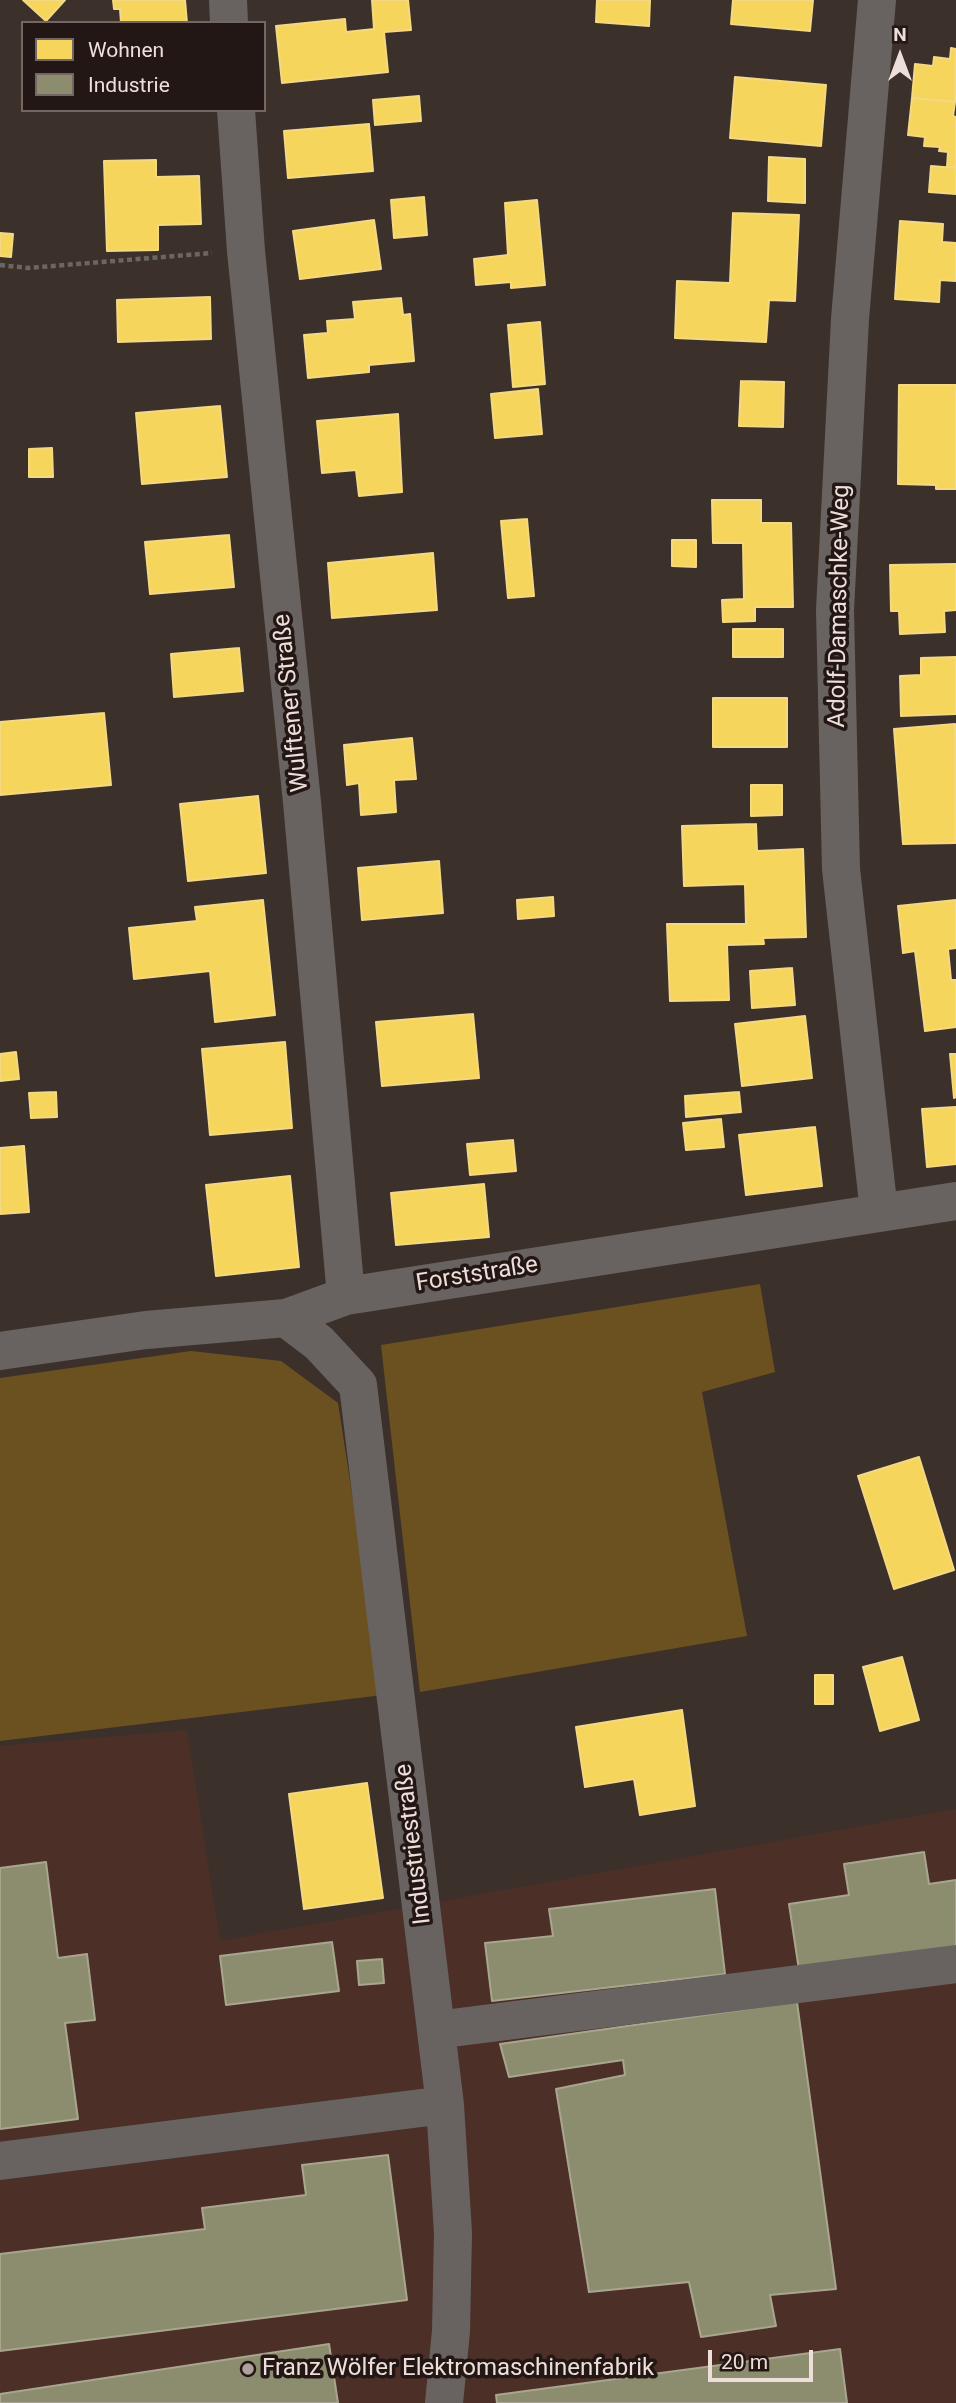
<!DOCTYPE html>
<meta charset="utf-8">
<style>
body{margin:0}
#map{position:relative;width:956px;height:2403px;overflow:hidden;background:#3c302b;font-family:Roboto,sans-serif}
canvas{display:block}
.legend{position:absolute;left:21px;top:21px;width:245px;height:91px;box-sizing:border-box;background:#221714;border:2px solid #746763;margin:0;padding:9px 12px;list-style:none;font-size:21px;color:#eeded9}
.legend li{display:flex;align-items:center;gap:14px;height:35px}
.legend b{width:35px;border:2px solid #746763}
.north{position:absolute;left:865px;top:21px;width:70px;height:70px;-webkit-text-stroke:5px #221714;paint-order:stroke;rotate:0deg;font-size:19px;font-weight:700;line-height:28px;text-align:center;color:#eeded9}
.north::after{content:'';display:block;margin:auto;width:24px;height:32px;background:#eeded9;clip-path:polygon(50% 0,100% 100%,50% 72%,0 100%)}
.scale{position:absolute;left:708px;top:2350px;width:105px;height:32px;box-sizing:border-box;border:4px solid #eeded9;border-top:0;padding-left:9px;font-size:21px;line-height:24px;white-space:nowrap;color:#eeded9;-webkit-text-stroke:5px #221714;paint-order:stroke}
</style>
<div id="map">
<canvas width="956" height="2403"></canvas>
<ul class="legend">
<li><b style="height:19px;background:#f6d55c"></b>Wohnen</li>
<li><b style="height:19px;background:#8c8c6e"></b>Industrie</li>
</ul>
<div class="north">N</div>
<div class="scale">20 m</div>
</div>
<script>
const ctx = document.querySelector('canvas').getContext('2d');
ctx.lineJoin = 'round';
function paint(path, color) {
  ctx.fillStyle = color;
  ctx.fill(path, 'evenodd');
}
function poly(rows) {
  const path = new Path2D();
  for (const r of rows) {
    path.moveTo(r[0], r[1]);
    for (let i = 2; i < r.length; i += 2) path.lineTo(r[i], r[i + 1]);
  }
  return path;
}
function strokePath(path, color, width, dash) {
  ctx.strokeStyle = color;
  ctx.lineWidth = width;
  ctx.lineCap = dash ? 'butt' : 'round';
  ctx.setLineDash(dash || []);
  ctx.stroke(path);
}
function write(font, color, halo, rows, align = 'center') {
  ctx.font = font + ' Roboto,sans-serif';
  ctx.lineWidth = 7;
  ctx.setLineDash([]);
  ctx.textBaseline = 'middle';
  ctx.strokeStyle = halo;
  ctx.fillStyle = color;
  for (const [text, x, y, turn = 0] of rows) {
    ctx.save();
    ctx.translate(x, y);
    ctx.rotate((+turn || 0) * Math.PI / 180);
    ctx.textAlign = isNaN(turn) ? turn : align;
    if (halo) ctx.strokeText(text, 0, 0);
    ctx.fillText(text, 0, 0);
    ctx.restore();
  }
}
paint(poly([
 [187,1730,220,1941,956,1809,956,2403,0,2403,0,1746]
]), '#4c3028');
paint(poly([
 [760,1284,775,1372,702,1392,747,1636,420,1692,381,1345],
 [191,1351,281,1361,338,1403,383,1695,0,1741,0,1378]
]), '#6c5120');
const homes = poly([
 [23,0,65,0,46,21,23,0],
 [113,0,185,0,187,23,121,23,120,9,114,9,113,0],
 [372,0,408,0,411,30,384,32,388,72,282,83,276,26,345,19,346,32,374,29,372,0],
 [597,0,650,0,649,26,596,22,597,0],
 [733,0,813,0,810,31,731,24,733,0],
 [951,48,956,49,955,102,912,98,915,64,933,66,934,57,950,59,951,48],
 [735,77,826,85,821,146,730,138,735,77],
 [419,96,421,121,375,125,373,100,419,96],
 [912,98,955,102,953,116,956,117,956,168,947,167,948,152,939,151,940,147,924,146,925,137,908,135,912,98],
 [369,124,373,171,288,178,284,131,369,124],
 [769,157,805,159,805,203,768,201,769,157],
 [156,160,156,177,199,176,201,224,158,225,158,250,107,251,104,161,156,160],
 [931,166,956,168,956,194,929,192,931,166],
 [424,197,427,235,394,238,391,200,424,197],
 [537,200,545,285,511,288,511,282,476,285,474,259,508,255,505,203,537,200],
 [733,213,799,215,795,301,769,300,766,342,675,338,677,281,730,283,733,213],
 [374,220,381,269,300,279,293,231,374,220],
 [900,221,943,224,942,242,956,243,956,281,940,280,939,302,895,299,900,221],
 [0,233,13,234,11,257,0,256,0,233],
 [210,297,211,339,118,342,117,300,210,297],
 [401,298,403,315,410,314,414,361,369,365,369,372,308,378,304,335,328,333,327,321,355,319,353,302,401,298],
 [540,322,545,384,513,387,508,325,540,322],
 [741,381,784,382,783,427,739,426,741,381],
 [899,385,956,385,956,489,936,489,936,485,898,484,899,385],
 [538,389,542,434,495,438,491,394,538,389],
 [220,406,227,477,142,484,136,413,220,406],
 [398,414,402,492,359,496,356,470,322,473,317,421,398,414],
 [52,448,53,477,29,477,29,449,52,448],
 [712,500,761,500,761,523,791,523,793,607,755,607,755,621,723,622,722,600,744,599,743,543,713,543,712,500],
 [527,519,534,596,508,598,501,521,527,519],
 [229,535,234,587,150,594,145,542,229,535],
 [672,540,696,540,696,567,672,566,672,540],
 [433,553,437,610,332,618,328,563,433,553],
 [956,564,956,610,944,611,945,632,900,634,899,611,891,611,890,565,956,564],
 [733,629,783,629,783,657,733,657,733,629],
 [239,648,243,691,174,697,171,654,239,648],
 [956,657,956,714,901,716,900,676,921,675,921,658,956,657],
 [713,698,787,698,787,747,713,747,713,698],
 [104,713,111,785,0,795,0,722,104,713],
 [955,724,956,843,903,844,894,729,955,724],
 [412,738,416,779,394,780,396,812,361,815,359,783,347,785,344,745,412,738],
 [751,785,782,785,782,815,751,816,751,785],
 [258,796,266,873,188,881,180,804,258,796],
 [756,824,757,851,803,849,806,937,763,938,764,944,727,945,729,1000,670,1001,667,924,746,924,745,884,684,886,682,826,756,824],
 [439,861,443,913,362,920,358,868,439,861],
 [553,897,554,916,518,919,517,900,553,897],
 [263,900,275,1015,215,1022,210,971,134,979,129,928,197,921,195,907,263,900],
 [956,900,956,948,948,949,951,980,956,980,956,1027,925,1031,915,951,903,953,898,906,956,900],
 [792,968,795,1005,752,1008,750,971,792,968],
 [473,1014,479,1078,382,1086,376,1022,473,1014],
 [805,1016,812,1078,742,1086,735,1024,805,1016],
 [285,1042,292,1128,210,1135,202,1049,285,1042],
 [16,1052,19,1079,0,1081,0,1054,16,1052],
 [950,1054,956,1054,956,1097,954,1098,950,1054],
 [56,1092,57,1117,31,1118,29,1093,56,1092],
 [739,1092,741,1112,686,1117,685,1096,739,1092],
 [956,1107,956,1164,927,1167,922,1109,956,1107],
 [721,1119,724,1147,686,1150,683,1123,721,1119],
 [815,1127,822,1186,746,1195,739,1135,815,1127],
 [513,1140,516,1171,470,1175,467,1144,513,1140],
 [24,1146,29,1212,0,1214,0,1148,24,1146],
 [290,1176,299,1267,216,1276,206,1185,290,1176],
 [484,1184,489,1237,396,1245,391,1193,484,1184],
 [919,1457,954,1570,894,1589,858,1476,919,1457],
 [902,1657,919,1720,880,1731,863,1667,902,1657],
 [815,1675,833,1675,833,1704,815,1704,815,1675],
 [682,1710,695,1806,640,1815,634,1779,585,1787,576,1727,682,1710],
 [367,1783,383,1898,304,1909,289,1794,367,1783]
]);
paint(homes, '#f6d55c');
strokePath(homes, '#f4d882', 2);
const industry = poly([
 [924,1852,929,1884,956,1880,956,1947,799,1970,789,1904,849,1895,844,1864,924,1852],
 [46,1862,58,1958,87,1954,95,2020,65,2023,78,2119,0,2129,0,1868,46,1862],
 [715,1889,725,1974,492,2001,485,1943,553,1936,549,1909,715,1889],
 [332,1942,339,1991,226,2005,220,1956,332,1942],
 [382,1959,384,1983,359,1985,357,1961,382,1959],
 [797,2002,836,2289,770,2295,776,2326,701,2337,689,2282,589,2292,556,2089,625,2075,623,2060,509,2077,500,2044,797,2002],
 [388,2155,407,2300,0,2351,0,2254,205,2229,202,2208,306,2195,302,2165,388,2155],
 [329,2344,338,2403,0,2403,0,2394,329,2344],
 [840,2349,847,2403,497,2403,496,2395,840,2349]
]);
paint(industry, '#8c8c6e');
strokePath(industry, '#a9a58e', 2);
strokePath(poly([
 [0,265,28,268,212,253]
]), '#6c6663', 4.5, [5, 3.5]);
strokePath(poly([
 [228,0,229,23],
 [877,0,850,319,835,610,841,869,879,1212],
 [236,110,246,251,302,802,346,1296],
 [286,1318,319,1343,358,1385,445,2105,453,2233,451,2331,444,2403],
 [0,1351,146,1330,286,1318,346,1296,956,1201],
 [436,2030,956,1964],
 [0,2161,445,2105]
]), '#686361', 38);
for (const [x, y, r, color] of [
 [248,2369,7,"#b0a19c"]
]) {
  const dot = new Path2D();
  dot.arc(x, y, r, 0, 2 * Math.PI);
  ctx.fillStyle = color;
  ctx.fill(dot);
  strokePath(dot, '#221714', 2.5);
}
write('24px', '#eeded9', '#221714', [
 ["Adolf-Damaschke-Weg",840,606,-89],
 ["Wulftener Straße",292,703,-96],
 ["Forststraße",477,1275,-9],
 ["Industriestraße",414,1844,-97]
]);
write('24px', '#eeded9', '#221714', [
 ["Franz Wölfer Elektromaschinenfabrik",262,2369]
], 'left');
</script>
